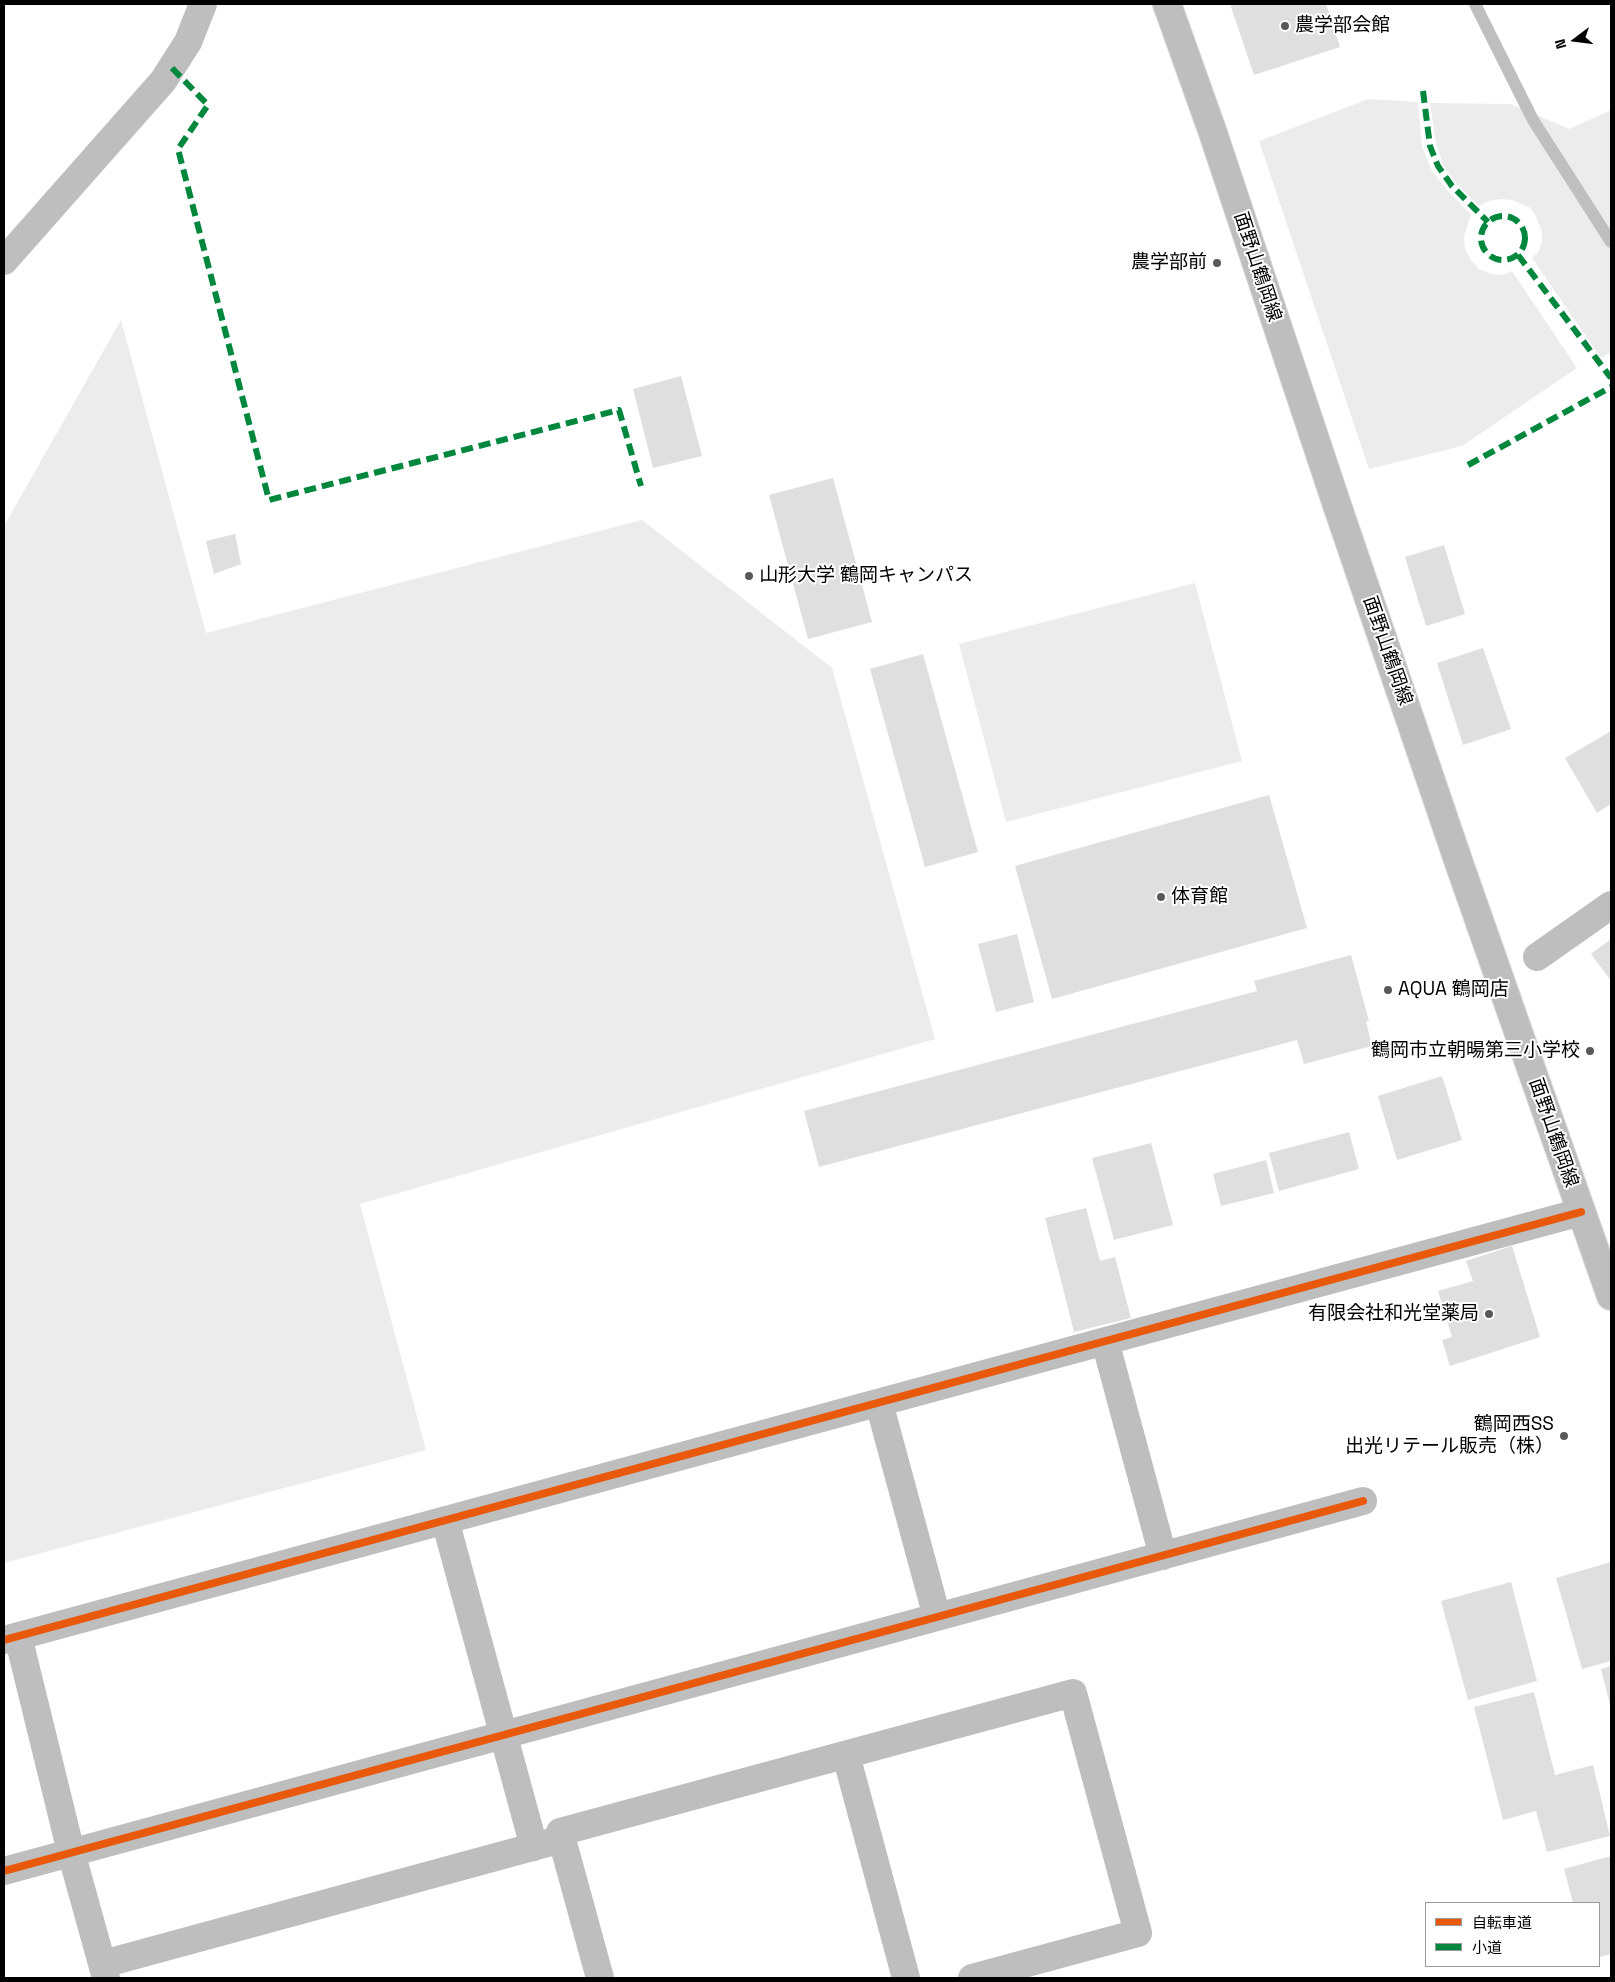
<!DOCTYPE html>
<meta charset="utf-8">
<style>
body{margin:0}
#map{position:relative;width:1615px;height:1982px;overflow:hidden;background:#fff;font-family:"Space Grotesk","Noto Sans JP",sans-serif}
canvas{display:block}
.frame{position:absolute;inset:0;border:5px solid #000;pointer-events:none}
.legend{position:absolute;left:1425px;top:1902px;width:175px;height:65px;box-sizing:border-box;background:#fff;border:1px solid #999;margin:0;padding:6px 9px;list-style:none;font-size:15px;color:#000}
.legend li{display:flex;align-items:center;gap:10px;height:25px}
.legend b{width:25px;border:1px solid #999}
.north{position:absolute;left:1550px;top:15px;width:50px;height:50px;-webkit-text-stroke:4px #fff;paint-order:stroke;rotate:255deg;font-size:14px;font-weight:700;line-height:20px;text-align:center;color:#000}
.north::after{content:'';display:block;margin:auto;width:18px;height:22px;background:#000;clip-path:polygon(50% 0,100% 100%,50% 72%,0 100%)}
</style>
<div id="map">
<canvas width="1615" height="1982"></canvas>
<div class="frame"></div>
<ul class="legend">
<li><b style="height:6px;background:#e8590c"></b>自転車道</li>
<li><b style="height:6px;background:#00873e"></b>小道</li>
</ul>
<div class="north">N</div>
</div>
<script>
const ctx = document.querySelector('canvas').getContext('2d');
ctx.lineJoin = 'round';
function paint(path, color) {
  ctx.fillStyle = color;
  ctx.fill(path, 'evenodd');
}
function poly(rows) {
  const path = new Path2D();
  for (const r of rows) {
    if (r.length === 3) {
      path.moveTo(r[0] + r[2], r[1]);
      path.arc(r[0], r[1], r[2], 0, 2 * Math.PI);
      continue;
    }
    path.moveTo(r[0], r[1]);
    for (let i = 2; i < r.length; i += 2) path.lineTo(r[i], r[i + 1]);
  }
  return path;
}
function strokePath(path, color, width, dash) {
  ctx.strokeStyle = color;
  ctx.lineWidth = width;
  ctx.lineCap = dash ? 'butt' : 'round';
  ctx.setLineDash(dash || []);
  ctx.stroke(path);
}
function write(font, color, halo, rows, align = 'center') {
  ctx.font = font + ' "Space Grotesk","Noto Sans JP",sans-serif';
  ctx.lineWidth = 4;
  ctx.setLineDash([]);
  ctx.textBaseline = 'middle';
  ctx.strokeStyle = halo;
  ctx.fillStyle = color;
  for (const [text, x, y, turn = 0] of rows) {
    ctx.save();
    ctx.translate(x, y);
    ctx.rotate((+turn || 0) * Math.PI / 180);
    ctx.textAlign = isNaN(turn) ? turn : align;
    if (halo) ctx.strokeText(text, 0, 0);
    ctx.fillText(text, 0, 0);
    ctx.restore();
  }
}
paint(poly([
 [1368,99,1418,102,1422,147,1432,171,1448,191,1471,215,1464,236,1465,249,1471,260,1479,269,1492,274,1503,275,1512,271,1577,368,1462,446,1369,469,1259,141],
 [1430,103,1511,104,1569,129,1611,110,1611,352,1601,358,1532,258,1539,251,1542,241,1542,232,1536,216,1529,207,1512,200,1501,199,1489,201,1479,206,1457,184,1443,165,1436,144],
 [121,320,206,633,642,520,832,668,935,1039,360,1204,426,1450,4,1563,4,526],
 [1195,583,1242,761,1006,822,959,644]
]), '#ececec');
strokePath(poly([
 [1475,4,1533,120,1611,242]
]), '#bfbfbf', 12);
paint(poly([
 [1230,4,1326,4,1340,47,1254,75],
 [681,376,702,456,653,468,633,389],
 [833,478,872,622,808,639,769,495],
 [235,534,241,564,214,574,206,541],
 [1444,545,1465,614,1426,626,1405,557],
 [1483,648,1511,729,1463,745,1437,663],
 [923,654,978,852,925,867,870,669],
 [1611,731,1611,804,1597,813,1565,758],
 [1269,795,1307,928,1052,999,1015,866],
 [1017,934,1034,1002,996,1012,978,944],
 [1611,939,1611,981,1591,954],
 [1351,955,1369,1021,1366,1021,1372,1046,1304,1064,1297,1040,819,1167,804,1111,1257,991,1254,981],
 [1442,1076,1462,1140,1397,1160,1378,1096],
 [1349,1132,1359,1169,1279,1191,1269,1153],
 [1151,1143,1173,1225,1114,1240,1092,1158],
 [1266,1160,1274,1193,1221,1206,1213,1174],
 [1086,1208,1100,1261,1115,1257,1131,1318,1074,1332,1045,1218],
 [1512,1246,1540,1337,1450,1366,1442,1340,1452,1337,1438,1291,1473,1281,1466,1261],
 [1611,1562,1611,1661,1582,1669,1556,1578],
 [1511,1582,1537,1681,1468,1700,1441,1601],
 [1611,1666,1611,1709,1601,1669],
 [1534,1692,1555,1775,1593,1765,1610,1836,1547,1852,1536,1811,1503,1820,1474,1707],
 [1611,1856,1611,1954,1599,1957,1599,1903,1573,1903,1564,1869]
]), '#dfdfdf');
const major = poly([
 [1167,4,1212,130,1338,508,1459,863,1611,1296]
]);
strokePath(major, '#dbdbdb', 30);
strokePath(poly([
 [4,261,163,81,188,42,203,4],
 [1537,957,1611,905],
 [1105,1341,1163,1556],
 [879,1403,937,1617],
 [445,1520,534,1847],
 [18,1636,71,1852,106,1978],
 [4,1640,1581,1212],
 [846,1755,906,1978],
 [4,1871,1363,1501],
 [103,1964,562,1839],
 [600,1978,560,1832,1073,1693,1138,1933,972,1978]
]), '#bebebe', 28);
strokePath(major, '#bebebe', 28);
strokePath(poly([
 [172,68,208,105,178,149,269,500,619,410,641,486],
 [1423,91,1430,146,1438,166,1452,186,1488,222],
 [1503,238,22],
 [1518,255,1611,378],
 [1468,465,1611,387]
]), '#00873e', 6, [12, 6]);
strokePath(poly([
 [4,1640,1581,1212],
 [4,1871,1363,1501]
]), '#e8590c', 8);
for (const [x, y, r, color] of [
 [1285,26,5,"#595959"],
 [1217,263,5,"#595959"],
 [749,576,5,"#595959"],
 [1161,897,5,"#595959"],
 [1388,990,5,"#595959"],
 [1590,1051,5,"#595959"],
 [1489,1314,5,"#595959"],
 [1564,1436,5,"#595959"]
]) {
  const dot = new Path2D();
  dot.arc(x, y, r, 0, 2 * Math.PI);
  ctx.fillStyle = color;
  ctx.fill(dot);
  strokePath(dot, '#fff', 2);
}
write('19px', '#000', '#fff', [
 ["農学部会館",1295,26],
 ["農学部前",1207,263,"right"],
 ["山形大学 鶴岡キャンパス",759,576],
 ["体育館",1171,897],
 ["AQUA 鶴岡店",1398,990],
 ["鶴岡市立朝暘第三小学校",1580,1051,"right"],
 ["有限会社和光堂薬局",1479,1314,"right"],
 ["鶴岡西SS",1554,1425,"right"],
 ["出光リテール販売（株）",1554,1447,"right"]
], 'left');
write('19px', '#000', '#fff', [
 ["面野山鶴岡線",1257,267,72],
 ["面野山鶴岡線",1387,651,71],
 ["面野山鶴岡線",1553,1133,71]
]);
</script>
